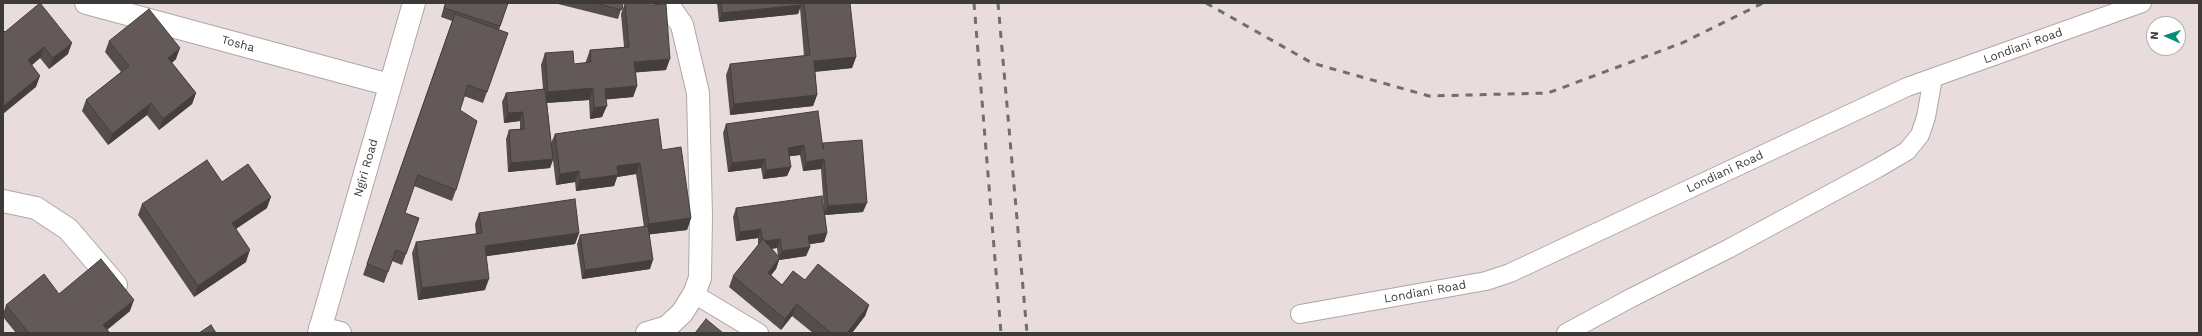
<!DOCTYPE html>
<style>
body{margin:0}
#map{position:relative;width:2202px;height:336px;overflow:hidden;background:#e8dddc;font-family:"Work Sans",sans-serif}
canvas{display:block}
.frame{position:absolute;inset:0;border:4px solid #3e3a3a;pointer-events:none}
.north{position:absolute;left:2146px;top:16px;width:40px;height:40px;box-sizing:border-box;background:#fff;border:1px solid #b2b0b0;border-radius:50%;rotate:273deg;font-size:11px;font-weight:700;line-height:16px;text-align:center;color:#3e3a3a}
.north::after{content:'';display:block;margin:auto;width:14px;height:18px;background:#008e78;clip-path:polygon(50% 0,100% 100%,50% 72%,0 100%)}
</style>
<div id="map">
<canvas width="2202" height="336"></canvas>
<div class="frame"></div>
<div class="north">N</div>
</div>
<script>
const ctx = document.querySelector('canvas').getContext('2d');
ctx.lineJoin = 'round';
function poly(rows) {
  const path = new Path2D();
  for (const r of rows) {
    path.moveTo(r[0], r[1]);
    for (let i = 2; i < r.length; i += 2) path.lineTo(r[i], r[i + 1]);
  }
  return path;
}
function strokePath(path, color, width, dash) {
  ctx.strokeStyle = color;
  ctx.lineWidth = width;
  ctx.lineCap = dash ? 'butt' : 'round';
  ctx.setLineDash(dash || []);
  ctx.stroke(path);
}
function paint(path, color) {
  ctx.fillStyle = color;
  ctx.fill(path, 'evenodd');
}
function write(font, color, halo, rows, align = 'center') {
  ctx.font = font + ' "Work Sans",sans-serif';
  ctx.lineWidth = 4;
  ctx.setLineDash([]);
  ctx.textBaseline = 'middle';
  ctx.strokeStyle = halo;
  ctx.fillStyle = color;
  for (const [text, x, y, turn = 0] of rows) {
    ctx.save();
    ctx.translate(x, y);
    ctx.rotate((+turn || 0) * Math.PI / 180);
    ctx.textAlign = isNaN(turn) ? turn : align;
    if (halo) ctx.strokeText(text, 0, 0);
    ctx.fillText(text, 0, 0);
    ctx.restore();
  }
}
const lane = poly([
 [694,294,759,333],
 [1300,314,1486,281,1510,273,1907,87,2142,3],
 [1566,333,1631,298,1728,249,1878,168,1907,151,1920,135,1926,117,1933,78]
]);
const street = poly([
 [86,3,390,85],
 [3,201,36,208,68,229,116,285],
 [320,328,340,333],
 [319,333,414,3],
 [647,333,667,327,682,313,694,294,700,278,701,216,698,93,682,25,667,3]
]);
strokePath(lane, '#b0a6a5', 20);
strokePath(street, '#b0a6a5', 24);
strokePath(lane, '#fff', 18);
strokePath(street, '#fff', 22);
strokePath(poly([
 [974,3,1001,333],
 [998,3,1027,333],
 [1206,3,1312,63,1429,96,1548,93,1682,43,1763,3]
]), '#736d6d', 3, [7, 7]);
paint(poly([
 [445,3,508,3,499,30,508,33,483,103,464,96,460,110,456,190,452,201,414,186,405,213,419,218,402,265,392,261,384,283,363,275,452,21,441,17],
 [554,3,623,3,618,19],
 [625,3,649,5,666,70,636,72,637,86,633,97,606,99,602,117,590,119,589,100,547,103,551,143,555,134,662,150,691,218,687,230,650,234,650,269,582,279,577,244,580,235,644,227,636,174,617,177,614,186,576,191,575,182,556,185,553,160,550,168,508,172,506,139,509,130,520,129,520,121,504,123,502,102,506,93,543,89,541,65,545,53,574,64,586,63,586,61,590,50,624,47,621,14],
 [717,3,829,3,856,57,852,68,815,72,817,95,813,106,730,115,726,75,730,64,804,56,800,8,798,14,719,22],
 [5,32,68,54,49,69,40,58,32,65,36,87],
 [109,41,176,59,172,63,196,93,192,104,159,130,147,115,108,145,82,111,86,100,121,72,105,52],
 [726,124,822,145,823,143,863,212,825,215,827,233,824,242,809,244,810,247,806,256,779,260,776,269,771,275,782,285,805,280,869,305,865,316,852,333,813,333,792,316,781,330,729,287,733,276,758,245,758,238,736,241,733,217,736,208,824,210,821,169,803,171,800,155,789,156,791,167,787,176,763,179,761,168,728,172,723,133],
 [777,248,778,256,771,249],
 [222,182,267,208,236,229,246,262,194,297,138,215,142,204],
 [479,213,579,233,575,244,486,256,485,290,418,300,412,253,416,242,476,234,475,224],
 [59,294,130,311,107,330,110,333,16,333,3,317,3,314,6,305]
]), '#544d4c');
paint(poly([
 [801,5,798,14,719,22,722,13],
 [72,43,68,54,49,69,53,58],
 [44,47,40,58,24,72,28,60],
 [180,48,176,59,164,69,168,58],
 [856,57,852,68,810,72,814,61],
 [670,59,666,70,630,73,634,62],
 [40,76,36,87,3,114,3,106],
 [637,86,633,97,601,100,605,89],
 [593,88,589,100,544,103,548,92],
 [196,93,192,104,159,130,163,119],
 [817,95,813,106,730,115,734,104],
 [151,103,147,115,108,145,112,134],
 [607,106,602,117,590,119,594,108],
 [523,112,520,121,504,123,508,113],
 [804,145,800,155,784,157,788,148],
 [553,159,550,168,508,172,511,163],
 [765,159,761,168,728,172,732,163],
 [824,159,821,169,803,171,806,162],
 [640,163,636,174,617,177,614,186,576,191,580,180,617,166],
 [791,167,787,176,763,179,766,170],
 [579,171,575,182,556,185,560,174],
 [271,197,267,208,228,234,232,223],
 [867,203,863,212,824,215,828,206],
 [691,218,687,230,645,235,649,224],
 [761,229,758,238,736,241,740,232],
 [579,233,575,244,481,257,485,246],
 [827,233,824,242,805,245,808,236],
 [780,239,777,248,759,250,762,241],
 [810,247,806,256,779,260,776,269,764,284,768,273,779,259,782,251],
 [250,250,246,262,194,297,198,286],
 [653,260,650,269,582,279,585,270],
 [489,279,485,290,418,300,422,288],
 [134,300,130,311,103,333,103,325],
 [797,304,792,316,781,330,785,319],
 [869,305,865,316,852,333,847,333]
]), '#453e3e');
const building = poly([
 [40,3,72,43,53,58,44,47,28,60,40,76,3,106,3,30,5,32,40,3],
 [446,3,508,3,500,26,444,8,446,3],
 [595,3,623,3,622,10,595,3],
 [625,3,649,3,649,5,666,4,670,59,634,62,637,86,605,89,607,106,594,108,593,88,548,92,545,53,573,51,574,64,591,62,590,50,629,47,625,3],
 [721,3,801,3,801,5,722,13,721,3],
 [804,3,850,3,856,57,814,61,817,95,734,104,730,64,810,55,804,3],
 [149,9,180,48,168,58,196,93,163,119,151,103,112,134,86,100,129,66,109,41,149,9],
 [455,14,508,33,487,92,468,85,460,110,477,121,456,190,418,175,405,213,419,218,406,254,396,250,388,272,367,264,455,14],
 [545,89,553,159,511,163,509,130,524,129,523,112,508,113,506,93,545,89],
 [818,111,823,149,823,143,862,140,867,203,828,206,824,159,806,162,804,145,788,148,791,167,766,170,765,159,732,163,726,124,818,111],
 [658,119,662,150,681,147,691,218,649,224,640,163,617,166,618,175,580,180,579,171,560,174,555,134,658,119],
 [207,160,222,182,248,164,271,197,232,223,250,250,198,286,142,204,207,160],
 [822,196,827,233,808,236,810,247,782,251,780,239,765,241,763,239,762,240,761,229,740,232,736,208,822,196],
 [575,199,579,233,485,246,489,279,422,288,416,242,482,233,479,213,575,199],
 [648,226,653,260,585,270,580,235,648,226],
 [763,239,780,258,768,273,782,285,793,271,805,280,818,264,869,305,847,333,831,333,797,304,785,319,733,276,763,239],
 [101,259,134,300,103,325,110,333,29,333,6,305,44,274,59,294,101,259],
 [706,319,723,333,695,333,706,319],
 [211,325,216,333,199,333,211,325]
]);
paint(building, '#625958');
strokePath(building, '#453e3e', 1);
write('12px', '#3e3a3a', '#fff', [
 ["Tosha",238,44,15],
 ["Londiani Road",2023,46,-20],
 ["Ngiri Road",366,168,-74],
 ["Londiani Road",1725,172,-25],
 ["Londiani Road",1425,292,-10]
]);
</script>
